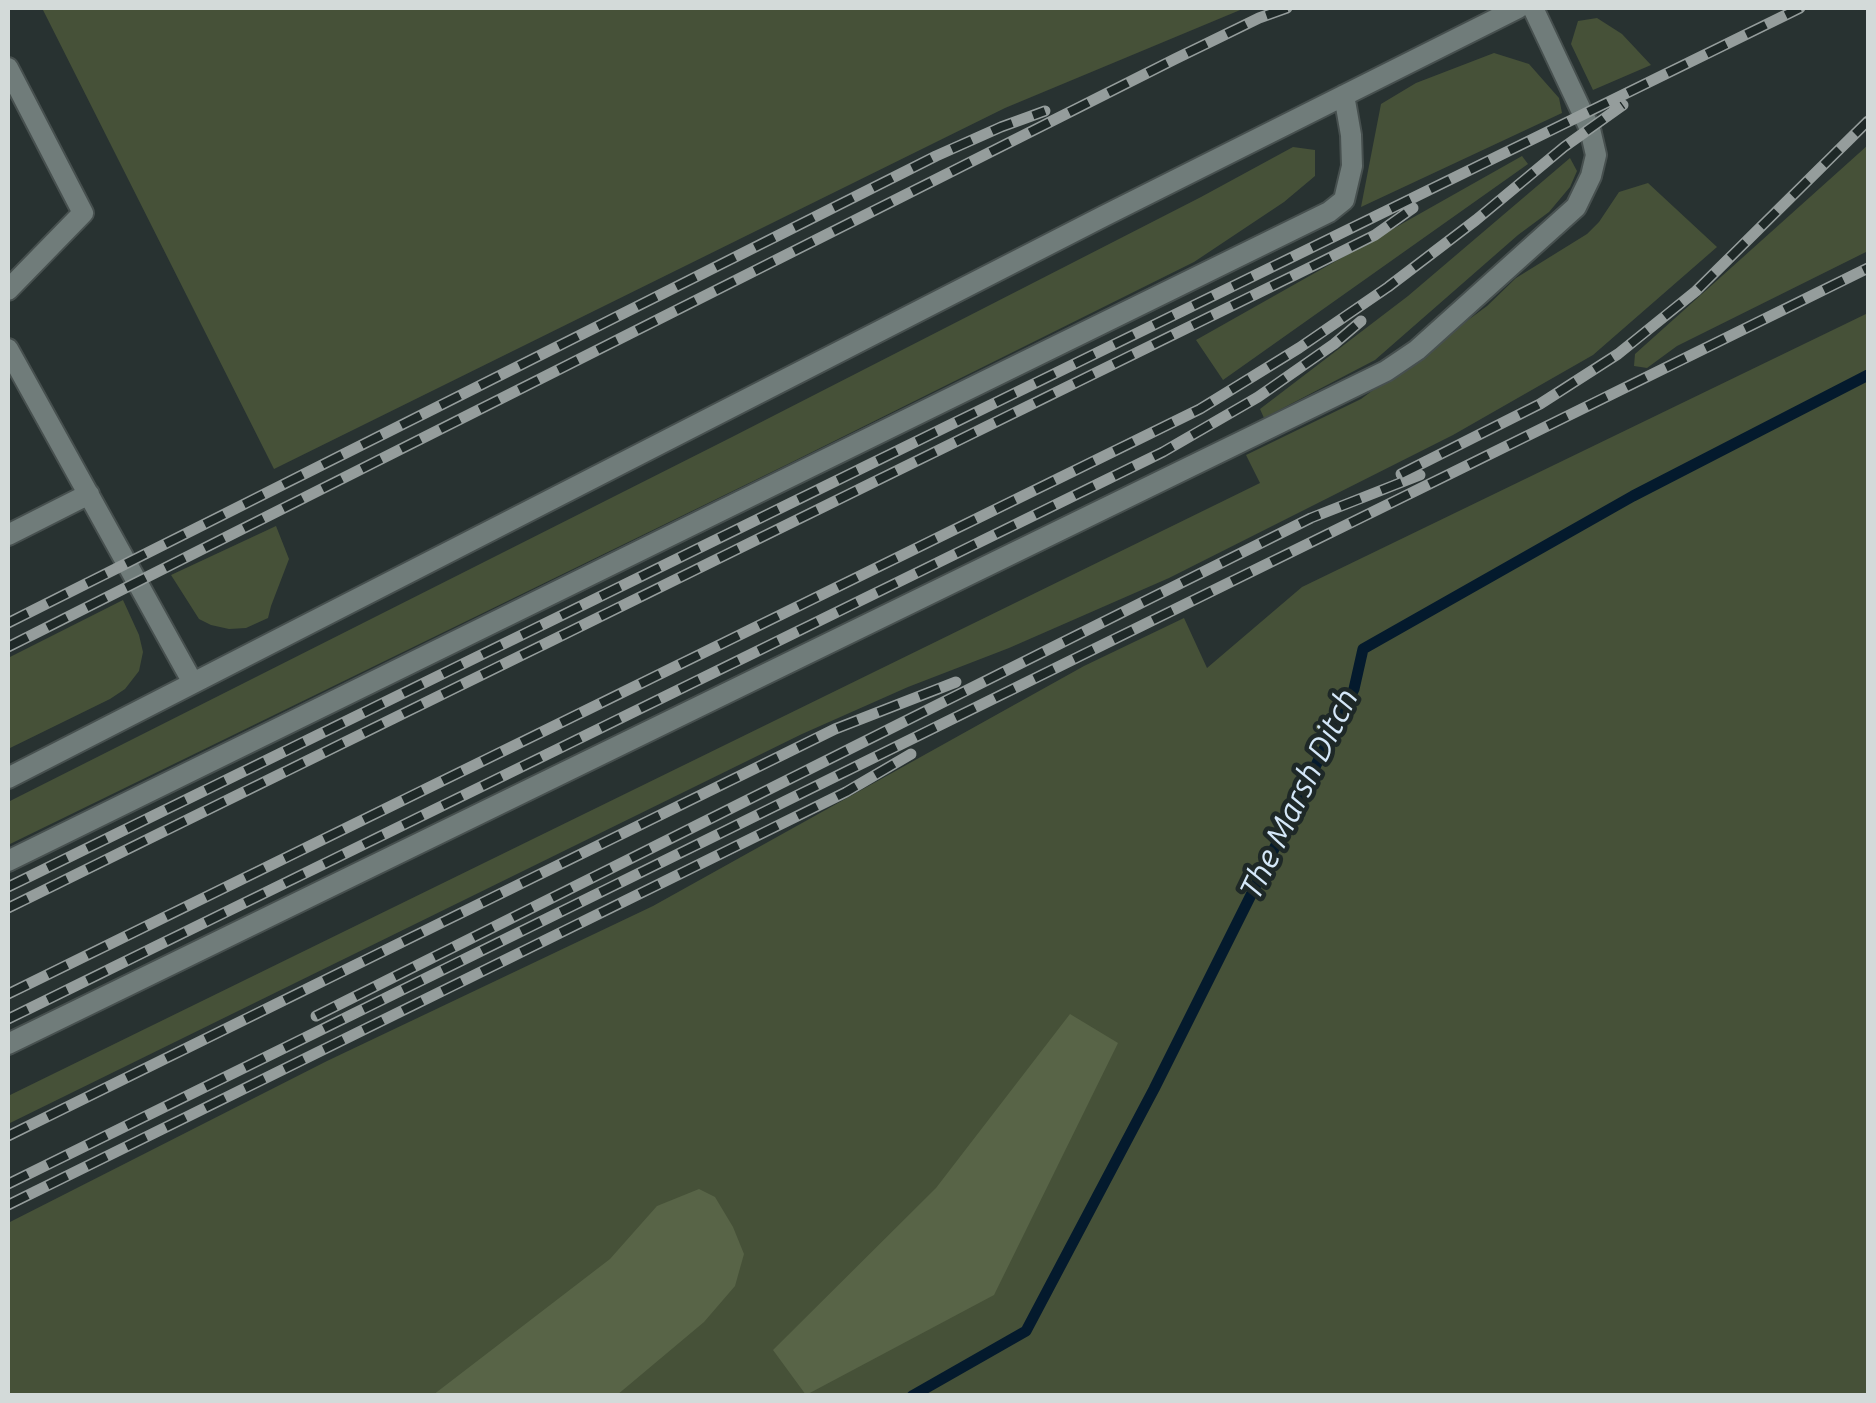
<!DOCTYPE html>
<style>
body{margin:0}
#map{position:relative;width:1876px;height:1403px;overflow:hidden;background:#283231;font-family:Ubuntu,sans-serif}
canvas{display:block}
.frame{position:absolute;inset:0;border:10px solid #d3dad9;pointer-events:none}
</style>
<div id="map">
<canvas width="1876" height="1403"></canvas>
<div class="frame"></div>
</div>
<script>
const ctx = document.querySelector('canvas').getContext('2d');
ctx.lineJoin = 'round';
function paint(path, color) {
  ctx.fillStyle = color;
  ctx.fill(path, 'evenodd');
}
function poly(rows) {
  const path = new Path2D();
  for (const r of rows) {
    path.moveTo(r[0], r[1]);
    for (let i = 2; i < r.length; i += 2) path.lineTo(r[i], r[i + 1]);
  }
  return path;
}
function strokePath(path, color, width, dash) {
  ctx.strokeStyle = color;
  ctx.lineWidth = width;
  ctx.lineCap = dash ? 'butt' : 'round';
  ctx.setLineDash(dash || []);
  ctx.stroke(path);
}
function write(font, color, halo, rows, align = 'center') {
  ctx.font = font + ' Ubuntu,sans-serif';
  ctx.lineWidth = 9;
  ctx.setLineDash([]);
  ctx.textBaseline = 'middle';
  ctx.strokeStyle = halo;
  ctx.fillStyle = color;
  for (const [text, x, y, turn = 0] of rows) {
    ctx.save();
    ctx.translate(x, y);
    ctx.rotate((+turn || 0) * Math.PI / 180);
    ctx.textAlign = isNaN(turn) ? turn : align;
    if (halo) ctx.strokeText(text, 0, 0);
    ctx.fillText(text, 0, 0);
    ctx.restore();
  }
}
paint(poly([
 [42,8,1245,8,1005,108,274,469],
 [1597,18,1622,34,1651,65,1593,90,1571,44,1578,21],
 [1494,53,1529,64,1559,98,1562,113,1361,207,1381,104,1416,83],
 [1868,145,1868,251,1677,346,1647,368,1634,366,1635,354],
 [1293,147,1315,150,1315,176,1284,202,1194,262,784,466,8,845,8,802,732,437,1201,197],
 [1522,156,1528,164,1223,380,1196,340],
 [1570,158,1577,171,1570,187,1549,212,1518,235,1375,360,1264,418,1260,409,1408,296],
 [1648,183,1717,247,1593,355,1453,435,1169,578,1009,648,908,687,802,734,8,1124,8,1096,1260,483,1246,455,1361,399,1487,306,1516,278,1587,234,1599,222,1619,192],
 [1868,313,1868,1395,8,1396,8,1223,327,1061,653,906,1084,666,1184,618,1207,668,1302,587],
 [276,526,289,559,271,606,268,618,246,628,229,629,211,625,199,619,171,575],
 [123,600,139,635,143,652,139,671,125,689,110,699,8,749,8,658]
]), '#465138');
paint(poly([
 [1070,1014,1118,1043,994,1295,806,1395,773,1350,936,1188],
 [699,1189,715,1197,733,1227,744,1254,735,1286,704,1322,617,1395,433,1395,610,1259,657,1206]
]), '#586447');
strokePath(poly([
 [912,1396,1026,1331,1154,1089,1354,689,1363,649,1633,496,1868,375]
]), '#041a2d', 11);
const service = poly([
 [8,68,83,213,8,290],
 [8,349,193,683],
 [8,535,89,494],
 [8,778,1104,216,1518,8],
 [8,861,1329,212,1344,200,1352,166,1351,135,1344,95],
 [8,1044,1386,371,1417,350,1576,207,1591,176,1596,155,1590,129,1533,8]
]);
strokePath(service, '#47504f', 24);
strokePath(service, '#707c7a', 20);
const rail = poly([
 [1401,474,1540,404,1618,354,1696,291,1868,121],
 [8,623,936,156,1001,127,1045,111],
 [8,647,1175,59,1259,18,1287,8],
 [8,887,1800,8],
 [8,908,1315,265,1375,235,1413,208],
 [8,994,1200,409,1299,348,1388,287,1476,220,1564,147,1623,105],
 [316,1016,1311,518,1420,475],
 [8,1019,1163,452,1258,397,1334,344,1361,321],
 [8,1136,835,729,956,682],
 [8,1184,1868,268],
 [8,1205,846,792,911,754]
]);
strokePath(rail, '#959d9c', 11);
strokePath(rail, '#1e2827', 8, [22]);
write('italic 32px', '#d4e7f8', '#1e2827', [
 ["The Marsh Ditch",1299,794,-64]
]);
</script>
